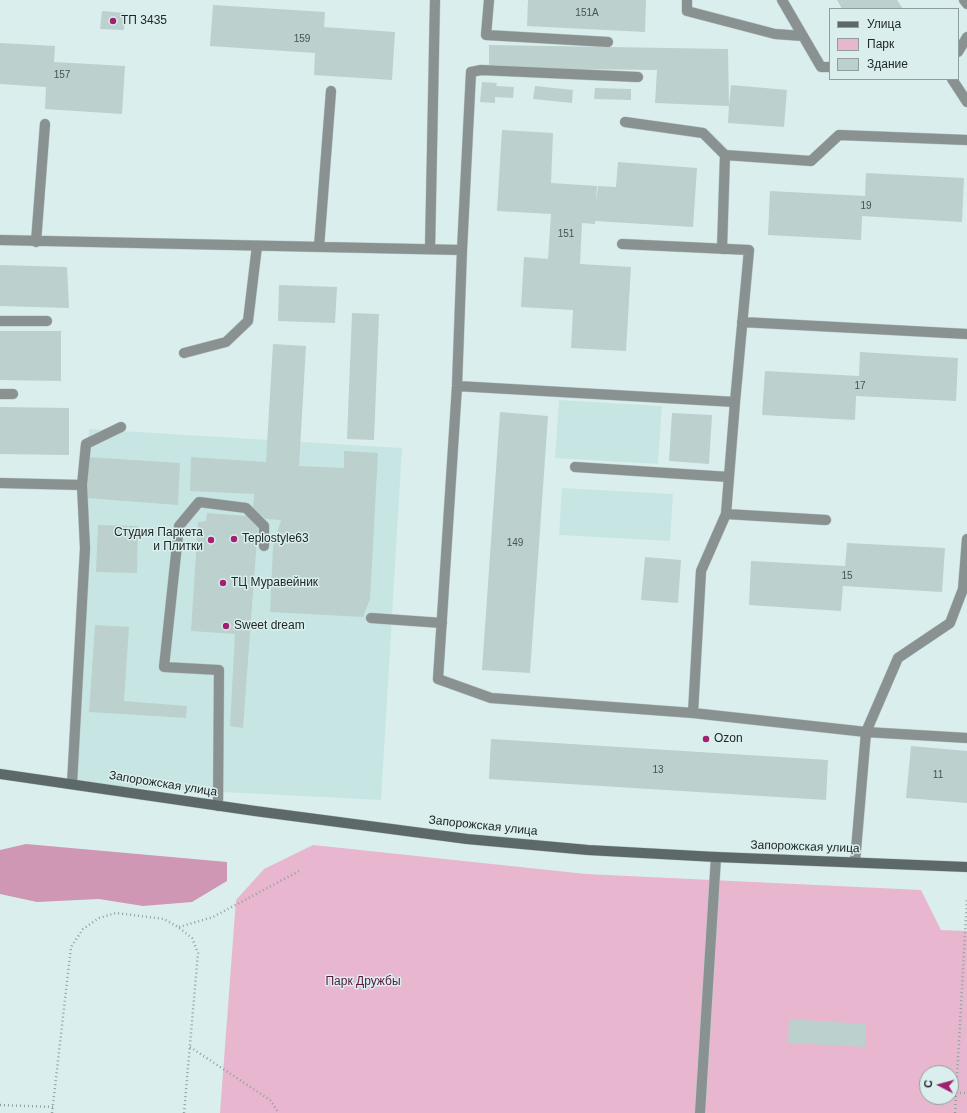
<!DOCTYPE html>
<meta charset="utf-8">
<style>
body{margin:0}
#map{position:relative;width:967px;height:1113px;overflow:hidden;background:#daefed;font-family:Helvetica,sans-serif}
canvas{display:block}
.legend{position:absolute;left:829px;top:8px;width:130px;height:72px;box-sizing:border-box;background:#daefed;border:1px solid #909f9e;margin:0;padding:5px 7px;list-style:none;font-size:12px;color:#202828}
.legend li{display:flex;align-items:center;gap:8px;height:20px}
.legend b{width:20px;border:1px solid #909f9e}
.north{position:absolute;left:919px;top:1065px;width:40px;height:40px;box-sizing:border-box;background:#daefed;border:1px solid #909f9e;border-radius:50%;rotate:276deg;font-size:11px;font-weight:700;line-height:16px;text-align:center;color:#202828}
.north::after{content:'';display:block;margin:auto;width:14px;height:18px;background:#a12071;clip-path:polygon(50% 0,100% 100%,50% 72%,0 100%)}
</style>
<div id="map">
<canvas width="967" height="1113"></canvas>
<ul class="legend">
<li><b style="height:5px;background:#5c6968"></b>Улица</li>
<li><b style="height:11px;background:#e8b6ce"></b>Парк</li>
<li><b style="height:11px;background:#bcd0ce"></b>Здание</li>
</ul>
<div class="north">С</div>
</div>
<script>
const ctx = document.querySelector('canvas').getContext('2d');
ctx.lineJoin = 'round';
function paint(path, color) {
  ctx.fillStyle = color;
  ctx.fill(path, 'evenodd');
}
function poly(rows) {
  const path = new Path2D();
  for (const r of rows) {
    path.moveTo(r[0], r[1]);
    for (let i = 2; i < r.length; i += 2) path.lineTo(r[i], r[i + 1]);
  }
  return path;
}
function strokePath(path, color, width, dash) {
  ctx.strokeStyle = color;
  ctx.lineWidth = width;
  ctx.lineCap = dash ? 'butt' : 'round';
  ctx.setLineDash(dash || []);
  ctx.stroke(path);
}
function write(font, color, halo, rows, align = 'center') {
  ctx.font = font + ' Helvetica,sans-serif';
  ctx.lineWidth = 3;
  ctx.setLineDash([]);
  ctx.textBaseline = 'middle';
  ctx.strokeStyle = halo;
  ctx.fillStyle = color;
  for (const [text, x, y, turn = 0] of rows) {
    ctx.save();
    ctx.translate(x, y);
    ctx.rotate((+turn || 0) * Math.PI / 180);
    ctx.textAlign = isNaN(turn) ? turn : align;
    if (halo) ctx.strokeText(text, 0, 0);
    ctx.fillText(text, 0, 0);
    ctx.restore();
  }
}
paint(poly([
 [559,400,662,406,658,464,555,458],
 [89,429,402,448,381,800,81,785,77,780,90,525,85,500],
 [562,488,673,494,670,541,559,535]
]), '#c7e6e3');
paint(poly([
 [313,845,586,874,921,890,941,930,967,931,967,1113,220,1113,236,900,264,869],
 [927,1073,951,1073,951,1097,927,1097]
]), '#e8b6ce');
paint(poly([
 [26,844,227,862,227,881,192,902,143,906,99,899,37,902,0,894,0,850]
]), '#cf97b3');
paint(poly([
 [528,0,646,0,645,32,527,26],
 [837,0,897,0,903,9,842,9],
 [213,5,325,12,324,27,395,32,392,80,314,75,315,53,210,46],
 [102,11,125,13,124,30,100,29],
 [0,43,55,46,54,62,125,66,122,114,45,109,46,87,0,84],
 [489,45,728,49,729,106,731,85,787,90,784,127,728,123,729,106,655,103,657,70,489,68],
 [482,82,497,83,496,86,514,87,513,98,495,97,495,103,480,102],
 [535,86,573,90,572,103,533,99],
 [595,88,631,89,631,100,594,99],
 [502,130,553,133,551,183,597,186,596,203,598,186,616,187,618,162,697,168,693,227,595,221,595,224,582,223,580,264,631,267,626,351,571,348,573,310,521,307,524,257,548,259,551,214,497,211],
 [866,173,964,178,962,222,862,216,861,240,768,235,770,191,865,196],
 [0,265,67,267,69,308,0,306],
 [279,285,337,287,335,323,278,321],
 [352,313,379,314,374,440,347,439],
 [0,331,61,331,61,381,0,380],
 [273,344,306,346,299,466,344,468,344,451,378,453,370,599,363,617,270,612,273,547,281,520,266,519,253,509,254,494,190,491,191,457,266,462],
 [860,352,958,358,956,401,856,396,855,420,762,415,765,371,859,376],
 [0,407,69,408,69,455,0,454],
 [500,412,548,416,530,673,482,670],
 [672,413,712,415,709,464,669,461],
 [88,457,180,463,178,505,86,498],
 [207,513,246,516,258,526,243,728,230,726,235,634,191,631,198,522,206,521],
 [98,525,138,526,137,573,96,572],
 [847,543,945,548,942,592,843,586,841,611,749,605,751,561,845,566],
 [645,557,681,560,678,603,641,600],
 [95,625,129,627,124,701,187,706,186,718,89,712],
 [491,739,828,760,826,800,489,779],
 [911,746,967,751,967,803,906,798],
 [789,1019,866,1024,865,1047,788,1043]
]), '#bcd0ce');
const lane = poly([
 [489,0,486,35,608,42],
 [687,0,687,11,775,34,803,36],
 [782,0,821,67,830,67],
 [964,0,967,4],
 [958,52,967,37],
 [638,77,481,70,471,72,462,250,457,386,438,679,491,698,693,713],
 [952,79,967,102],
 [625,122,703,133,725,155,722,249],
 [725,155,811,161,839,135,967,140],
 [0,240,462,250],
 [36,242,45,124],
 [622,244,749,250,735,402],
 [319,247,331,91],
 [430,249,435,0],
 [0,321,47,321],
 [742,322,967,334],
 [184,353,226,342,248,321,257,246],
 [457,386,735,402,726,514,701,571,693,713,866,732,967,738],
 [0,394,13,394],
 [575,467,729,477],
 [0,483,82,485,85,548,72,784],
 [82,485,86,444,121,427],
 [726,514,826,520],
 [371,618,442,623],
 [218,806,219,670,164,667,179,526,199,502,246,508,264,526,264,546],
 [855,862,866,732,898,658,950,623,963,589,967,539],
 [700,1113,716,857]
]);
const secondary = poly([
 [0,774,255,811,467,839,588,850,716,857,967,867]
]);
strokePath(lane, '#b9cbca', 11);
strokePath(secondary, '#b9cbca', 11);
strokePath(poly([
 [179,927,213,917,301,870],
 [190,1047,270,1100,279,1113],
 [956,1093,967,1093],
 [0,1105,53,1107],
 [52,1113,71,947,83,929,99,918,116,913,164,919,178,927,192,938,198,953,184,1113],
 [955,1113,967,899]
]), '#91a1a0', 2.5, [1, 3]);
strokePath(lane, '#8a9291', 10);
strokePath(secondary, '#5c6968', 10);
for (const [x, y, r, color] of [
 [113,21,4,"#a12071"],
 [234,539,4,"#a12071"],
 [211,540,4,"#a12071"],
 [223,583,4,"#a12071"],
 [226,626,4,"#a12071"],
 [706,739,4,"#a12071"]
]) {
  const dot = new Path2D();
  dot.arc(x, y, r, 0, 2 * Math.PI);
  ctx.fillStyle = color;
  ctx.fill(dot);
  strokePath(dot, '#daefed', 1.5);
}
write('10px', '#475252', null, [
 ["151А",587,13],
 ["159",302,39],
 ["157",62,75],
 ["19",866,206],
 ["151",566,234],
 ["17",860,386],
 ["149",515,543],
 ["15",847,576],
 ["13",658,770],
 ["11",938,775]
]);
write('12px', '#202828', '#daefed', [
 ["ТП 3435",121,21],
 ["Студия Паркета",203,533,"right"],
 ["и Плитки",203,547,"right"],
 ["Teplostyle63",242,539],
 ["ТЦ Муравейник",231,583],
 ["Sweet dream",234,626],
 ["Ozon",714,739]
], 'left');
write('12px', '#202828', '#daefed', [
 ["Запорожская улица",163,784,9],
 ["Запорожская улица",483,826,6],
 ["Запорожская улица",805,847,2]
]);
write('12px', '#59173e', '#daefed', [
 ["Парк Дружбы",363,982]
]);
</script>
